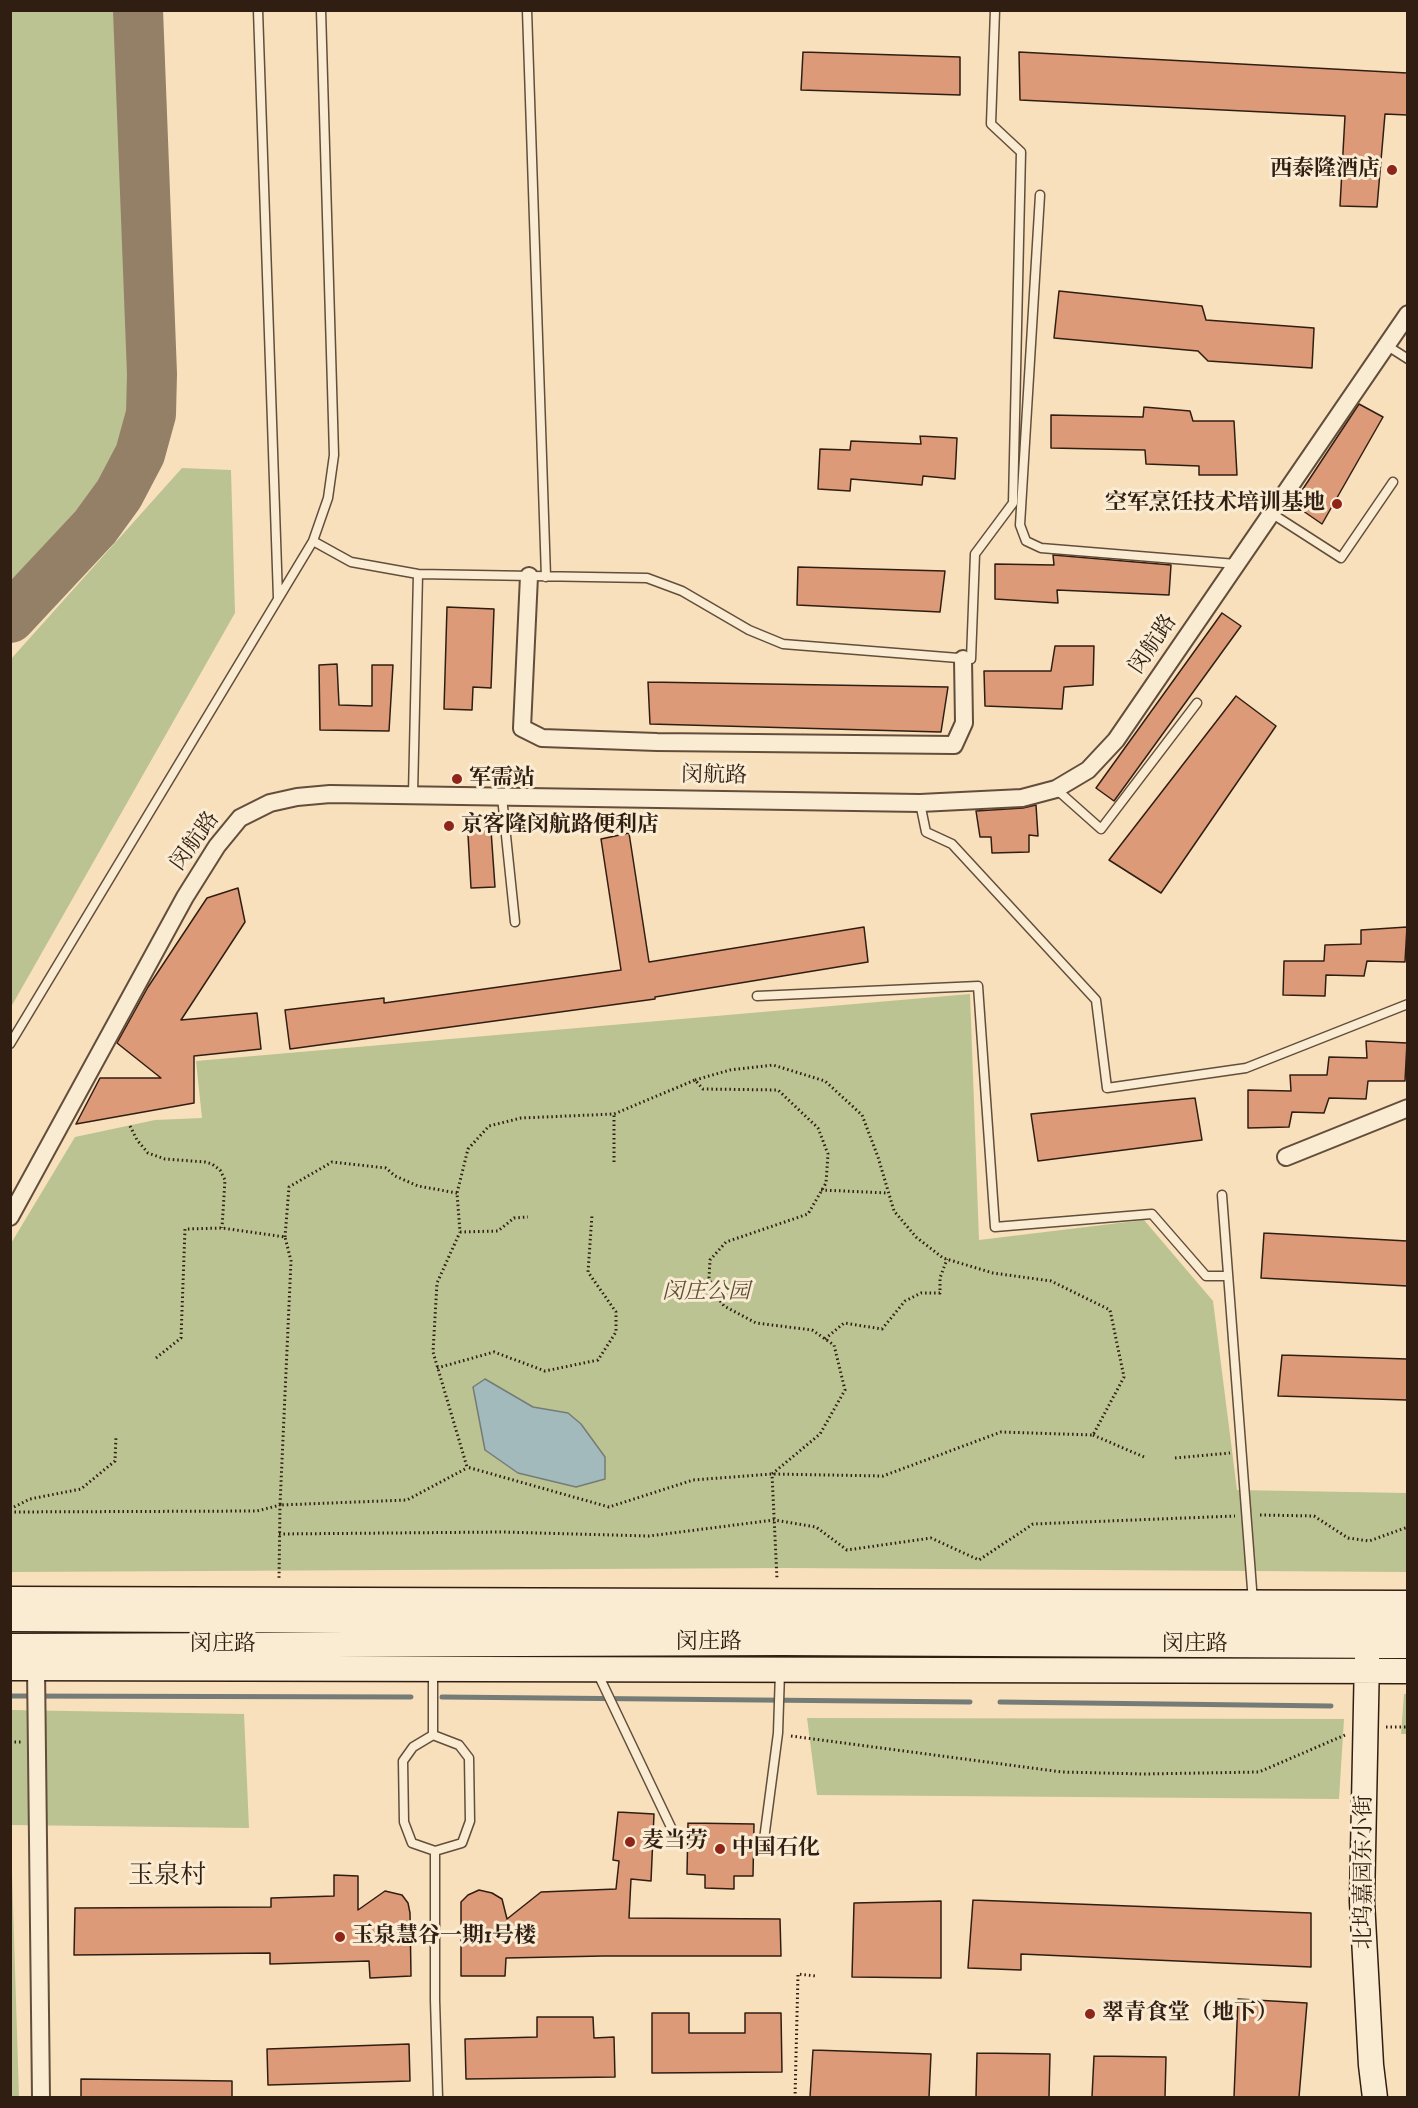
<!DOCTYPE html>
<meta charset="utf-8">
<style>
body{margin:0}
#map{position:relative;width:1418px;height:2108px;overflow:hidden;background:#f8e0bc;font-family:"IM FELL DW Pica",serif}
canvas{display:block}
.frame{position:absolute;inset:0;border:12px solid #311e12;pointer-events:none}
</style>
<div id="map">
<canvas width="1418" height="2108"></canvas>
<div class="frame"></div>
</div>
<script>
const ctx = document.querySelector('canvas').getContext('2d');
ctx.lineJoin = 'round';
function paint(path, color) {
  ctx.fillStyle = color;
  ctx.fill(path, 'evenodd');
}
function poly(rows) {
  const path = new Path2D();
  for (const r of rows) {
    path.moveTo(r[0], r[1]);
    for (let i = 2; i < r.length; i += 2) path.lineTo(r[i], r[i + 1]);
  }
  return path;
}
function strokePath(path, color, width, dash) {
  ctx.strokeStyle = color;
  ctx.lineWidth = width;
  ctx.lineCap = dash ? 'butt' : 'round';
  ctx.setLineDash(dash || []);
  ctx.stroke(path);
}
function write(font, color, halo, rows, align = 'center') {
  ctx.font = font + ' "IM FELL DW Pica","Noto Serif SC",serif';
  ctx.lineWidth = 6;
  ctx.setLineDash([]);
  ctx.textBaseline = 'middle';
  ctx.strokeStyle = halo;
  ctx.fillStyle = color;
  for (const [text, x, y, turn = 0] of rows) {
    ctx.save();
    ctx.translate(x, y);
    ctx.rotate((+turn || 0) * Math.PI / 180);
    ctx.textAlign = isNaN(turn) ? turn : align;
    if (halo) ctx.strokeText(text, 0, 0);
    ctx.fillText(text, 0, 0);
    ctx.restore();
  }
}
paint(poly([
 [11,10,122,11,137,379,127,428,110,474,88,514,11,597],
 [182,468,231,470,235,613,11,1007,11,659],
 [970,994,979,1240,1144,1220,1213,1301,1237,1490,1407,1493,1407,1572,786,1568,11,1572,10,1245,75,1137,155,1120,202,1118,196,1061],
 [1404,1694,1407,1694,1407,1734,1401,1734],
 [11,1710,244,1714,249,1828,11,1825],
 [807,1718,1344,1719,1339,1799,817,1795],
 [11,1841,19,2097,19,2098,10,2097]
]), '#bbc392');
const water = poly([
 [485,1379,533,1407,568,1413,581,1424,605,1457,605,1479,576,1487,518,1473,485,1450,473,1387,485,1379]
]);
paint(water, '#a2babb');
strokePath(water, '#757c77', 1.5);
strokePath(poly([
 [10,1696,411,1697],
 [442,1697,970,1702],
 [1000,1702,1331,1706]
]), '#757c77', 5);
strokePath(poly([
 [10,618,95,527,119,494,140,454,151,414,152,374,138,10]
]), '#947f67', 50);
const building = poly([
 [803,52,960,57,960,95,801,90,803,52],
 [1019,52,1407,73,1407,115,1385,114,1377,207,1340,206,1345,116,1020,100,1019,52],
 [1059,291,1202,306,1206,320,1314,328,1312,368,1208,361,1198,351,1054,338,1059,291],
 [1359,404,1383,417,1322,524,1293,504,1359,404],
 [1144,407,1190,411,1193,421,1234,421,1237,475,1199,475,1199,466,1146,464,1145,450,1051,448,1051,415,1143,417,1144,407],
 [920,436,957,438,955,479,923,476,922,485,851,479,850,491,818,489,820,449,850,450,851,441,921,444,920,436],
 [1053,555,1171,565,1169,595,1057,590,1058,603,995,599,995,564,1054,565,1053,555],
 [798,567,945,571,940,612,797,605,798,567],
 [447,607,494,609,491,688,473,687,472,710,444,709,447,607],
 [1222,613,1241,626,1114,801,1096,788,1222,613],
 [1055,646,1094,646,1093,685,1064,687,1062,709,985,706,984,671,1051,671,1055,646],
 [337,664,339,705,372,706,372,665,393,665,389,731,320,730,319,665,337,664],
 [648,682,948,687,941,732,650,724,648,682],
 [1236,696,1276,726,1161,893,1109,860,1236,696],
 [1036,805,1038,836,1029,835,1029,852,992,853,991,837,980,837,976,811,1023,808,1036,805],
 [490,816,495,887,471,888,467,817,490,816],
 [629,833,649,962,864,927,868,962,655,997,655,999,290,1049,285,1010,384,998,384,1003,621,970,601,839,629,833],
 [238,888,245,922,181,1020,257,1013,261,1049,194,1056,194,1103,76,1124,100,1078,161,1078,117,1043,148,987,207,898,238,888],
 [1407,927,1405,962,1367,961,1364,976,1326,975,1325,996,1283,995,1284,961,1324,961,1325,945,1361,944,1361,930,1407,927],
 [1366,1041,1407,1043,1405,1081,1368,1081,1366,1099,1329,1098,1324,1113,1292,1112,1289,1127,1248,1128,1248,1090,1291,1091,1290,1075,1327,1075,1329,1057,1367,1058,1366,1041],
 [1195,1098,1202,1140,1038,1161,1031,1114,1195,1098],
 [1264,1233,1407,1241,1407,1286,1261,1278,1264,1233],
 [1282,1355,1407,1359,1407,1400,1278,1396,1282,1355],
 [618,1812,654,1814,651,1881,631,1879,629,1918,780,1919,781,1956,603,1956,506,1958,505,1976,461,1976,461,1902,468,1895,479,1890,492,1893,502,1899,507,1919,541,1892,616,1889,619,1861,613,1860,618,1812],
 [688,1823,754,1824,753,1876,734,1876,734,1889,705,1888,705,1875,687,1874,688,1823],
 [334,1875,358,1876,358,1910,385,1891,402,1895,408,1903,410,1913,411,1976,370,1978,369,1961,270,1964,270,1953,74,1955,75,1908,271,1907,271,1898,334,1896,334,1875],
 [973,1900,1311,1913,1311,1967,1021,1954,1021,1970,968,1968,973,1900],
 [941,1901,941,1978,852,1977,854,1903,941,1901],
 [1238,1999,1307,2003,1299,2097,1234,2097,1238,1999],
 [652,2013,689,2013,689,2033,745,2033,745,2013,781,2013,782,2072,652,2073,652,2013],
 [537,2017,593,2017,594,2038,614,2037,615,2077,466,2079,465,2039,537,2037,537,2017],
 [409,2044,410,2081,268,2085,267,2049,409,2044],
 [813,2050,931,2054,929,2097,810,2097,813,2050],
 [977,2053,1050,2054,1049,2097,976,2097,977,2053],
 [1094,2056,1166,2057,1165,2097,1092,2097,1094,2056],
 [81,2079,232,2081,232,2097,81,2097,81,2079]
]);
paint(building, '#dc9a78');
strokePath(building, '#311e12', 1.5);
const lane = poly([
 [258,10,278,598],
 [527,10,546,577],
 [1040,195,1020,525,1026,541,1041,548,1236,564],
 [1386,345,1408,359],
 [1271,513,1341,558,1393,482],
 [313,541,351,562,418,574,647,578,682,591,749,630,783,644,971,659,975,554,1013,503,1021,152,991,124,995,10],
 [1056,789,1101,829,1197,703],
 [413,794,418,574],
 [502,797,515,922],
 [920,803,926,832,952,844,1096,1000,1107,1088,1246,1068,1408,1004],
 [757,996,978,986,995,1227,1152,1214,1206,1276,1227,1276],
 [10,1044,313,541,328,498,334,455,321,10],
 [1222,1195,1253,1602],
 [597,1672,679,1844],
 [433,1735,459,1745,469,1758,470,1821,462,1843,435,1851,412,1843,404,1822,403,1761,413,1747,433,1735],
 [433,1735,433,1670],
 [763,1847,778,1733,780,1672],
 [435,1851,435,2000,438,2098]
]);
const street = poly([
 [529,576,522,728,542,738,657,742,954,745,964,723,963,659],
 [1286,1157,1408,1108],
 [10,1217,185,897,217,846,240,818,270,803,297,797,330,794,920,803,1022,798,1056,789,1088,770,1116,740,1408,314],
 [36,1668,41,2098]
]);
const secondary = poly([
 [10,1599,1408,1603],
 [10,1619,780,1623,1408,1624],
 [10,1646,780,1643,1408,1646],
 [1367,1657,1362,1901,1371,2065,1375,2098],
 [10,1668,1408,1671]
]);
strokePath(lane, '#634e3c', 11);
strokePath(street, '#634e3c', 20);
strokePath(secondary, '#311e12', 27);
strokePath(poly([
 [695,1080,730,1070,773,1065,825,1081,862,1115,878,1157,894,1211,916,1237,943,1258,993,1273,1051,1281,1110,1310,1124,1377,1093,1435,1001,1432,883,1476,772,1474,693,1480,609,1507,467,1467,433,1352,437,1283,460,1232,457,1193,468,1149,489,1126,521,1118,614,1114,695,1080,703,1089,778,1090,818,1128,828,1154,826,1183,808,1214,726,1242,710,1260,709,1278,715,1294,724,1306,756,1323,812,1330,834,1345,845,1390,820,1434,772,1474,777,1579],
 [130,1126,137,1140,148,1153,165,1159,205,1162,212,1164,220,1170,225,1180,222,1228],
 [614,1162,614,1114],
 [821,1190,888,1193],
 [460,1232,498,1231,514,1218,528,1217],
 [285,1237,289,1187,332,1162,386,1168,395,1176,418,1186,457,1193],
 [825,1339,844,1323,882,1329,905,1301,921,1293,940,1293,940,1278,947,1259],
 [156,1358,181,1338,185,1229,222,1228,285,1237,291,1261,280,1505,407,1500,467,1468],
 [437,1368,494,1352,545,1371,598,1360,616,1332,616,1312,588,1272,592,1215],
 [1093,1435,1144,1457],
 [1175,1458,1230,1453],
 [10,1509,30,1499,81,1489,115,1461,116,1436],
 [10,1512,257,1511,280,1505,279,1580],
 [1260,1515,1314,1516,1348,1538,1369,1541,1408,1527],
 [279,1534,502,1532,649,1536,774,1520,816,1527,847,1550,931,1538,979,1560,1033,1524,1235,1516],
 [1386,1727,1408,1727],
 [791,1736,1062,1772,1144,1774,1259,1772,1345,1735],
 [10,1742,21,1742],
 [795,2098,798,1974,816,1976]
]), '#311e12', 3, [1.5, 3]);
strokePath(lane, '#faebd3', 8);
strokePath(street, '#faebd3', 16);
strokePath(secondary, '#faebd3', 24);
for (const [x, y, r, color] of [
 [1392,170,6,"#8f2418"],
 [1337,504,6,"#8f2418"],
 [457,779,6,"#8f2418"],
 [449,826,6,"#8f2418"],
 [630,1842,6,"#8f2418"],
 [720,1849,6,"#8f2418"],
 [340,1937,6,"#8f2418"],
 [1090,2014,6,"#8f2418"]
]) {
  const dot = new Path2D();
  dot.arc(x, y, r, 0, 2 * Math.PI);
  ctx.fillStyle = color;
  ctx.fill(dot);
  strokePath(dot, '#faebd3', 2);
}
write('bold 22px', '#311e12', '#faebd3', [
 ["西泰隆酒店",1380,170,"right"],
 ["空军烹饪技术培训基地",1325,504,"right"],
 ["军需站",469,779],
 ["京客隆闵航路便利店",461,826],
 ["麦当劳",642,1842],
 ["中国石化",732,1849],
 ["玉泉慧谷一期1号楼",352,1937],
 ["翠青食堂（地下）",1102,2014]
], 'left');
write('22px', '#311e12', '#faebd3', [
 ["闵航路",1154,645,-56],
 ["闵航路",714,777,1],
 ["闵航路",196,842,-54],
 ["闵庄路",709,1643],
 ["闵庄路",223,1645],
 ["闵庄路",1195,1645],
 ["北坞嘉园东小街",1365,1872,-90]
]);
write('italic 22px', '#5a5038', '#faebd3', [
 ["闵庄公园",706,1293]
]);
write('26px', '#311e12', '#faebd3', [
 ["玉泉村",167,1878]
]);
</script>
